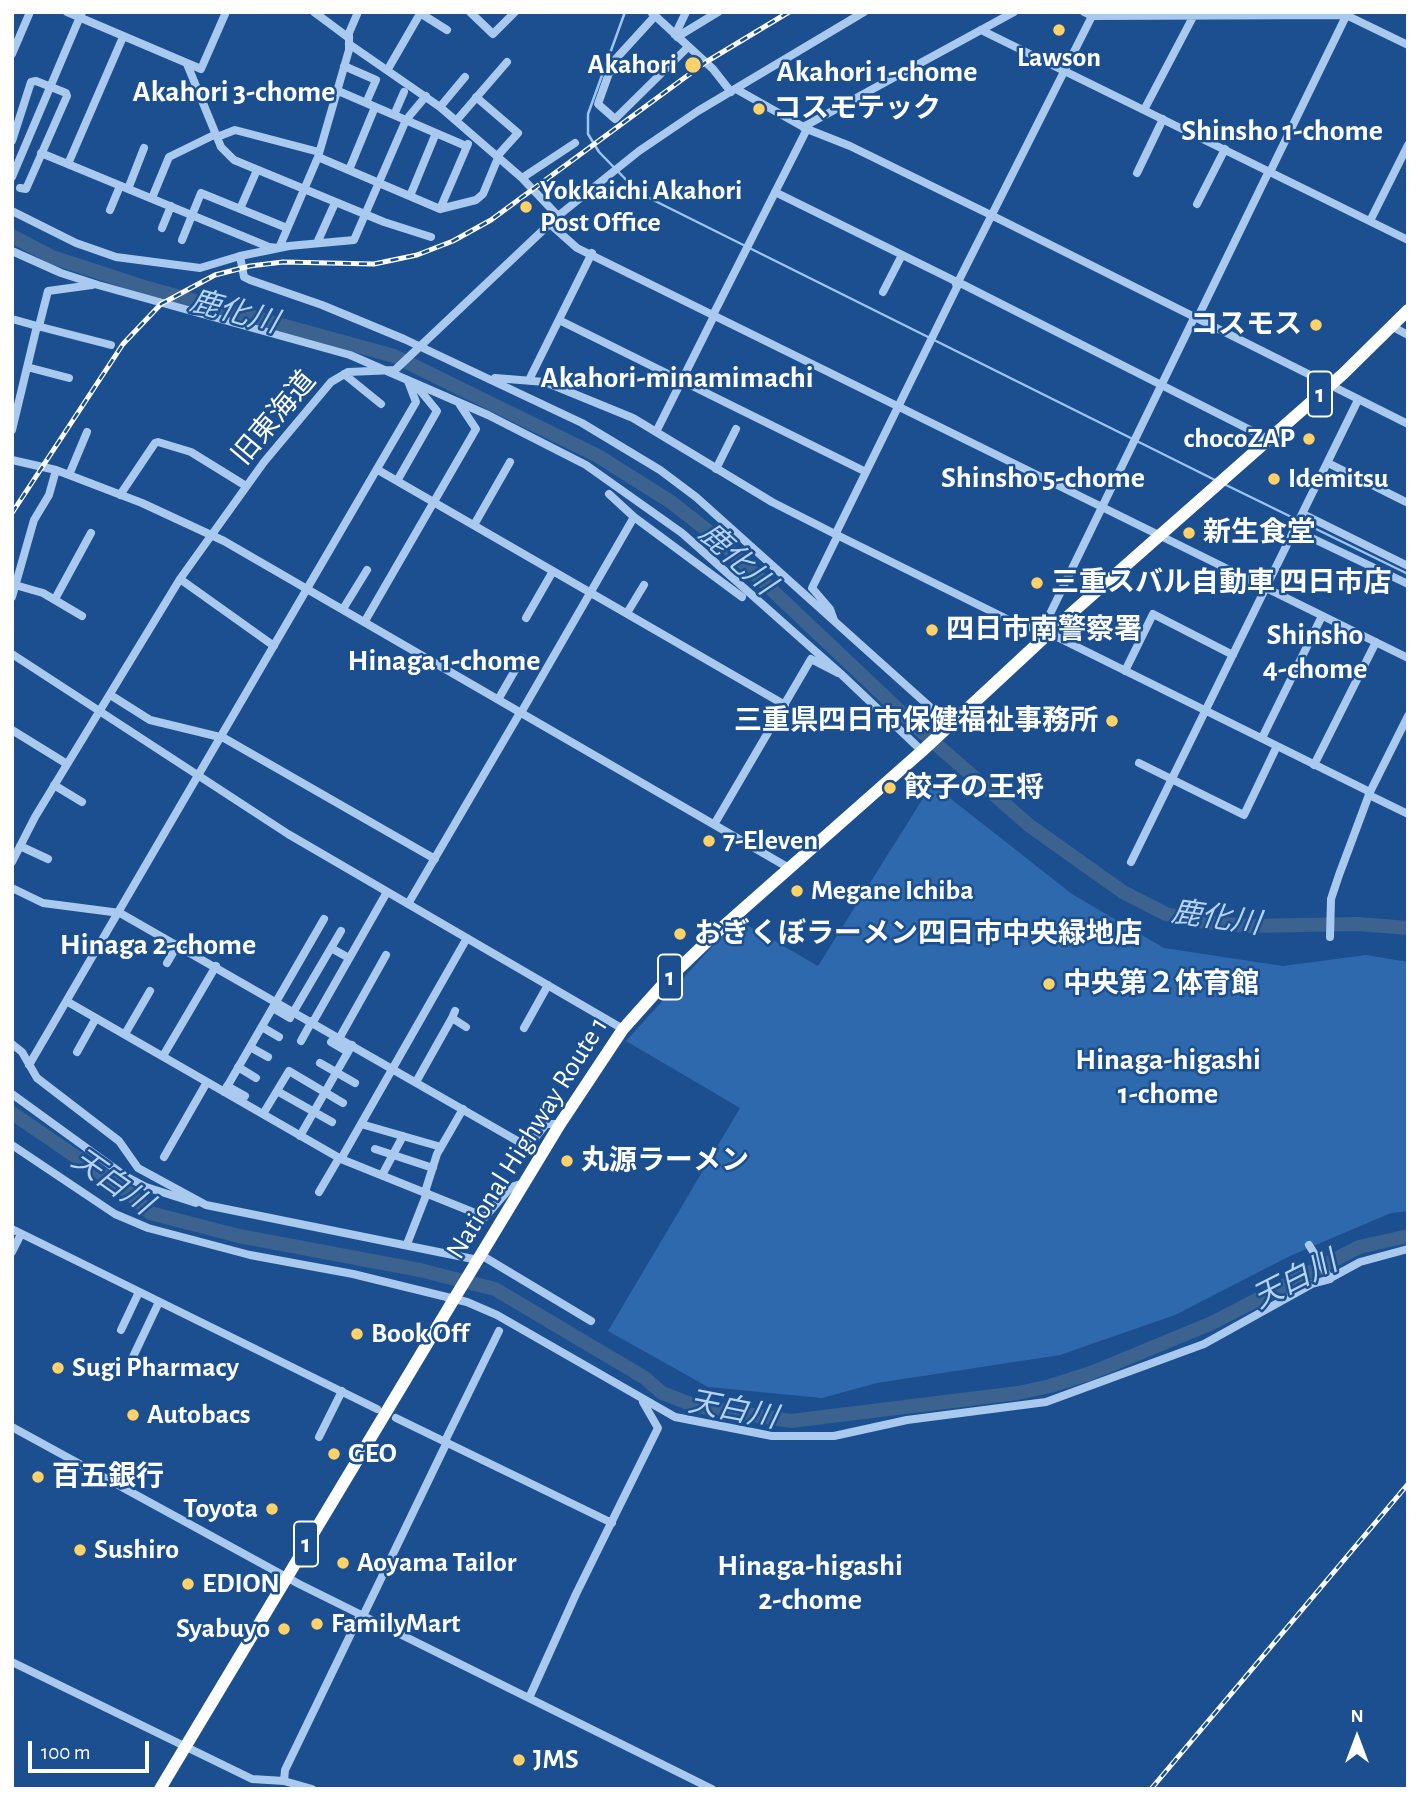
<!DOCTYPE html>
<meta charset="utf-8">
<style>
body{margin:0}
#map{position:relative;width:1420px;height:1801px;overflow:hidden;background:#1b4f8f;font-family:"Alegreya Sans",sans-serif}
canvas{display:block}
.frame{position:absolute;inset:0;border:14px solid #fff;pointer-events:none}
.north{position:absolute;left:1322px;top:1703px;width:70px;height:70px;-webkit-text-stroke:5px #1b4f8f;paint-order:stroke;rotate:0deg;font-size:19px;font-weight:700;line-height:28px;text-align:center;color:#fff}
.north::after{content:'';display:block;margin:auto;width:24px;height:32px;background:#fff;clip-path:polygon(50% 0,100% 100%,50% 72%,0 100%)}
.scale{position:absolute;left:28px;top:1741px;width:121px;height:32px;box-sizing:border-box;border:4px solid #fff;border-top:0;padding-left:9px;font-size:21px;line-height:24px;white-space:nowrap;color:#fff;-webkit-text-stroke:5px #1b4f8f;paint-order:stroke}
</style>
<div id="map">
<canvas width="1420" height="1801"></canvas>
<div class="frame"></div>
<div class="north">N</div>
<div class="scale">100 m</div>
</div>
<script>
const ctx = document.querySelector('canvas').getContext('2d');
ctx.lineJoin = 'round';
function paint(path, color) {
  ctx.fillStyle = color;
  ctx.fill(path, 'evenodd');
}
function poly(rows) {
  const path = new Path2D();
  for (const r of rows) {
    path.moveTo(r[0], r[1]);
    for (let i = 2; i < r.length; i += 2) path.lineTo(r[i], r[i + 1]);
  }
  return path;
}
function strokePath(path, color, width, dash) {
  ctx.strokeStyle = color;
  ctx.lineWidth = width;
  ctx.lineCap = dash ? 'butt' : 'round';
  ctx.setLineDash(dash || []);
  ctx.stroke(path);
}
function write(font, color, halo, rows, align = 'center') {
  ctx.font = font + ' "Alegreya Sans","Noto Sans JP",sans-serif';
  ctx.lineWidth = 5;
  ctx.setLineDash([]);
  ctx.textBaseline = 'middle';
  ctx.strokeStyle = halo;
  ctx.fillStyle = color;
  for (const [text, x, y, turn = 0] of rows) {
    ctx.save();
    ctx.translate(x, y);
    ctx.rotate((+turn || 0) * Math.PI / 180);
    ctx.textAlign = isNaN(turn) ? turn : align;
    if (halo) ctx.strokeText(text, 0, 0);
    ctx.fillText(text, 0, 0);
    ctx.restore();
  }
}
paint(poly([
 [932,784,1072,894,1164,948,1283,966,1366,955,1408,962,1408,1211,1391,1213,1290,1256,1175,1315,1060,1355,877,1383,822,1398,708,1387,608,1331,740,1108,626,1041,719,939,740,921,818,966]
]), '#2e69ad');
strokePath(poly([
 [625,12,588,114,588,134,599,152,639,193,1215,480],
 [1224,484,1408,574]
]), '#9cc4f0', 2.5);
strokePath(poly([
 [12,236,52,257,144,287,394,356,598,456,671,502,717,538,921,731,1030,826,1123,892,1166,914,1203,922,1250,926,1358,924,1408,928],
 [12,1113,129,1193,150,1213,239,1236,420,1270,495,1289,645,1378,662,1393,696,1406,791,1421,1018,1393,1050,1386,1091,1373,1212,1323,1359,1247,1408,1236]
]), '#3c6290', 14);
strokePath(poly([
 [67,12,201,69,226,12],
 [314,12,349,38],
 [470,12,493,34,515,12],
 [651,12,713,69,731,92],
 [1084,12,1092,16,1346,15,1408,45],
 [420,13,447,30],
 [655,16,613,62,598,104,615,119,688,47],
 [981,30,1408,240],
 [675,35,686,12],
 [677,37,718,12],
 [349,44,440,107,522,178,558,216],
 [12,54,30,12],
 [187,64,221,147,234,160,384,222,431,237],
 [344,66,376,80,366,103],
 [388,69,421,12],
 [736,89,807,129,850,146,993,216,1408,424],
 [336,90,466,146],
 [440,107,465,77],
 [1144,110,1194,15],
 [394,115,404,92],
 [456,121,507,62],
 [803,127,1014,12],
 [217,137,235,130,319,152],
 [12,141,31,82,36,81,66,93,67,96,26,189,20,188],
 [41,153,269,247,279,248,318,157,349,50,349,33,358,12],
 [318,157,440,209,476,200,483,194,500,153,518,133,476,97],
 [68,164,123,37],
 [349,170,375,107],
 [1270,172,1348,12],
 [1137,173,1163,119],
 [12,177,82,12],
 [522,178,575,143],
 [128,189,144,148],
 [775,192,955,281,957,287,836,533],
 [410,196,436,133],
 [152,198,169,157,216,134],
 [1197,204,1225,149],
 [240,209,257,170],
 [440,209,468,144],
 [110,210,120,186],
 [12,211,76,243,116,257,200,268,240,256,244,277,250,280,322,305,404,339,582,423,660,470,696,497,949,724],
 [1370,221,1408,145],
 [550,224,577,248,1408,658],
 [162,228,171,206],
 [182,240,201,193,287,228],
 [317,243,335,203],
 [12,251,61,273,98,285,350,355,488,415,586,465,682,533,841,674,922,751],
 [240,256,289,246,354,240,406,120,426,96],
 [960,283,1270,440],
 [957,284,1092,16],
 [883,292,902,255],
 [713,315,807,129],
 [1198,317,1269,171],
 [12,319,37,326,12,430],
 [559,320,866,472],
 [37,326,111,345],
 [39,326,48,291,92,285],
 [1393,327,1408,335],
 [27,367,69,378],
 [344,374,381,404],
 [495,378,545,382,633,418,772,502,839,536,1015,623,1049,633,1370,792],
 [529,380,592,253],
 [656,432,714,316],
 [12,460,56,470],
 [1328,463,1408,503],
 [716,469,736,429],
 [378,470,785,705],
 [69,475,87,432],
 [397,481,437,411,414,383],
 [609,494,634,517,742,597],
 [120,495,155,443,158,442,191,452,246,486],
 [1303,514,1408,566],
 [474,525,510,462],
 [1295,530,1408,584],
 [180,579,274,646],
 [15,585,43,593,82,616],
 [12,597,34,520,49,495,56,470,142,503,224,541,789,868],
 [55,599,91,533],
 [343,609,367,570],
 [627,613,644,585],
 [526,618,553,571],
 [834,620,830,609,812,588,838,535],
 [365,621,476,429,460,405],
 [1049,632,1049,616,1195,316],
 [12,654,288,834,623,1029],
 [1125,671,1153,614,1233,655],
 [112,696,150,720,224,738,435,859],
 [499,698,522,658],
 [522,711,634,517],
 [12,730,67,764],
 [1262,738,1322,616],
 [1139,763,1244,815,1277,746],
 [1314,765,1376,642],
 [54,785,82,802],
 [1369,795,1408,814],
 [715,823,811,659,838,673],
 [20,846,48,859],
 [12,862,35,817,180,579,264,462,331,382,348,372,395,370,558,216,639,151,698,111,864,12],
 [1131,862,1358,400],
 [12,888,43,903,120,913,521,1143,531,1143,546,1124,560,1124],
 [408,904,521,711],
 [1330,937,1331,899,1339,875,1370,792,1408,716],
 [331,948,349,958],
 [167,963,178,944],
 [68,1002,341,1159,485,1217,511,1187,524,1183],
 [273,1008,290,1018],
 [294,1011,341,931],
 [455,1011,452,1018,466,1027],
 [313,1022,387,892],
 [262,1027,279,1037],
 [524,1028,548,985],
 [125,1034,150,991],
 [340,1037,386,955],
 [301,1041,312,1021],
 [331,1042,348,1052],
 [12,1044,22,1052,37,1078,119,1141,138,1168,206,1205,478,1260],
 [250,1047,268,1057],
 [77,1052,96,1018],
 [163,1056,216,966],
 [320,1063,355,1083],
 [29,1065,416,402,408,381],
 [238,1067,256,1078],
 [416,1082,452,1018],
 [227,1086,245,1096],
 [277,1091,332,1122],
 [224,1092,324,919],
 [12,1094,125,1176,146,1187,196,1203],
 [263,1114,289,1071,343,1103],
 [361,1124,441,1147],
 [300,1136,352,1045],
 [12,1145,115,1214,148,1228,250,1255,353,1274,467,1302,497,1315,675,1417,772,1436,834,1436,907,1420,1046,1402,1204,1344,1312,1284,1327,1280,1360,1262,1408,1249],
 [375,1149,433,1168],
 [164,1157,207,1082],
 [341,1159,467,938],
 [382,1175,403,1136],
 [319,1192,339,1158],
 [425,1192,437,1154,463,1109],
 [12,1229,377,1409],
 [407,1244,427,1193],
 [1309,1245,1330,1279],
 [12,1252,21,1234],
 [481,1255,591,1321],
 [121,1330,139,1292],
 [131,1361,159,1302],
 [396,1418,612,1523],
 [12,1427,299,1584,712,1789],
 [319,1437,342,1391],
 [445,1441,499,1331],
 [363,1616,447,1442],
 [12,1662,252,1779,284,1781,312,1789],
 [529,1698,576,1594,658,1428,643,1402],
 [284,1781,285,1770,360,1615]
]), '#a9c9ee', 8);
strokePath(poly([
 [160,1789,454,1299,560,1124,623,1029,666,981,717,932,922,751,1049,633,1343,374,1408,310]
]), '#fff', 12);
const rail = poly([
 [12,513,123,344,161,304,215,275,250,266,283,262,374,264,417,255,453,241,491,220,706,62,789,12],
 [1151,1789,1408,1484]
]);
strokePath(rail, '#fff', 5);
strokePath(rail, '#1b4f8f', 2.5, [8]);
for (const [x, y, r, color] of [
 [1059,30,7,"#ffd166"],
 [693,65,9,"#ffd166"],
 [759,109,7,"#ffd166"],
 [526,207,7,"#ffd166"],
 [1316,325,7,"#ffd166"],
 [1309,439,7,"#ffd166"],
 [1274,479,7,"#ffd166"],
 [1189,533,7,"#ffd166"],
 [1037,583,7,"#ffd166"],
 [932,630,7,"#ffd166"],
 [1112,721,7,"#ffd166"],
 [890,788,7,"#ffd166"],
 [709,841,7,"#ffd166"],
 [797,891,7,"#ffd166"],
 [680,934,7,"#ffd166"],
 [1049,984,7,"#ffd166"],
 [567,1161,7,"#ffd166"],
 [357,1334,7,"#ffd166"],
 [58,1368,7,"#ffd166"],
 [133,1415,7,"#ffd166"],
 [334,1454,7,"#ffd166"],
 [38,1477,7,"#ffd166"],
 [272,1509,7,"#ffd166"],
 [80,1550,7,"#ffd166"],
 [343,1563,7,"#ffd166"],
 [188,1584,7,"#ffd166"],
 [317,1624,7,"#ffd166"],
 [284,1629,7,"#ffd166"],
 [519,1760,7,"#ffd166"]
]) {
  const dot = new Path2D();
  dot.arc(x, y, r, 0, 2 * Math.PI);
  ctx.fillStyle = color;
  ctx.fill(dot);
  strokePath(dot, '#1b4f8f', 2.5);
}
for (const [x, y, w] of [
 [1320,394,24],
 [670,977,24],
 [306,1544,24]
]) {
  const box = new Path2D();
  box.roundRect(x - w / 2, y - 22.5, w, 45, 5);
  ctx.fillStyle = '#1b4f8f';
  ctx.fill(box);
  strokePath(box, '#fff', 2);
}
write('bold 26px', '#fff', null, [
 ["1",1320,394],
 ["1",670,977],
 ["1",306,1544]
]);
write('bold 28px', '#fff', '#1b4f8f', [
 ["Lawson",1059,58,"center"],
 ["Akahori",677,65,"right"],
 ["コスモテック",773,109],
 ["Yokkaichi Akahori",540,191],
 ["Post Office",540,223],
 ["コスモス",1302,325,"right"],
 ["chocoZAP",1295,439,"right"],
 ["Idemitsu",1288,479],
 ["新生食堂",1203,533],
 ["三重スバル自動車 四日市店",1051,583],
 ["四日市南警察署",946,630],
 ["三重県四日市保健福祉事務所",1098,721,"right"],
 ["餃子の王将",904,788],
 ["7-Eleven",723,841],
 ["Megane Ichiba",811,891],
 ["おぎくぼラーメン四日市中央緑地店",694,934],
 ["中央第２体育館",1063,984],
 ["丸源ラーメン",581,1161],
 ["Book Off",371,1334],
 ["Sugi Pharmacy",72,1368],
 ["Autobacs",147,1415],
 ["GEO",348,1454],
 ["百五銀行",52,1477],
 ["Toyota",258,1509,"right"],
 ["Sushiro",94,1550],
 ["Aoyama Tailor",357,1563],
 ["EDION",202,1584],
 ["FamilyMart",331,1624],
 ["Syabuyo",270,1629,"right"],
 ["JMS",533,1760]
], 'left');
write('28px', '#fff', '#1b4f8f', [
 ["旧東海道",274,418,-50],
 ["National Highway Route 1",527,1138,-58]
]);
write('bold 30px', '#fff', '#1b4f8f', [
 ["Akahori 1-chome",877,72],
 ["Akahori 3-chome",234,92],
 ["Shinsho 1-chome",1282,131],
 ["Akahori-minamimachi",677,378],
 ["Shinsho 5-chome",1043,478],
 ["Shinsho",1315,635],
 ["4-chome",1315,669],
 ["Hinaga 1-chome",444,661],
 ["Hinaga 2-chome",158,945],
 ["Hinaga-higashi",1168,1060],
 ["1-chome",1168,1094],
 ["Hinaga-higashi",810,1566],
 ["2-chome",810,1600]
]);
write('italic 30px', '#b5d3f5', '#1b4f8f', [
 ["鹿化川",234,312,15],
 ["鹿化川",737,559,42],
 ["鹿化川",1216,918,8],
 ["天白川",112,1182,35],
 ["天白川",1295,1280,-27],
 ["天白川",733,1410,11]
]);
</script>
